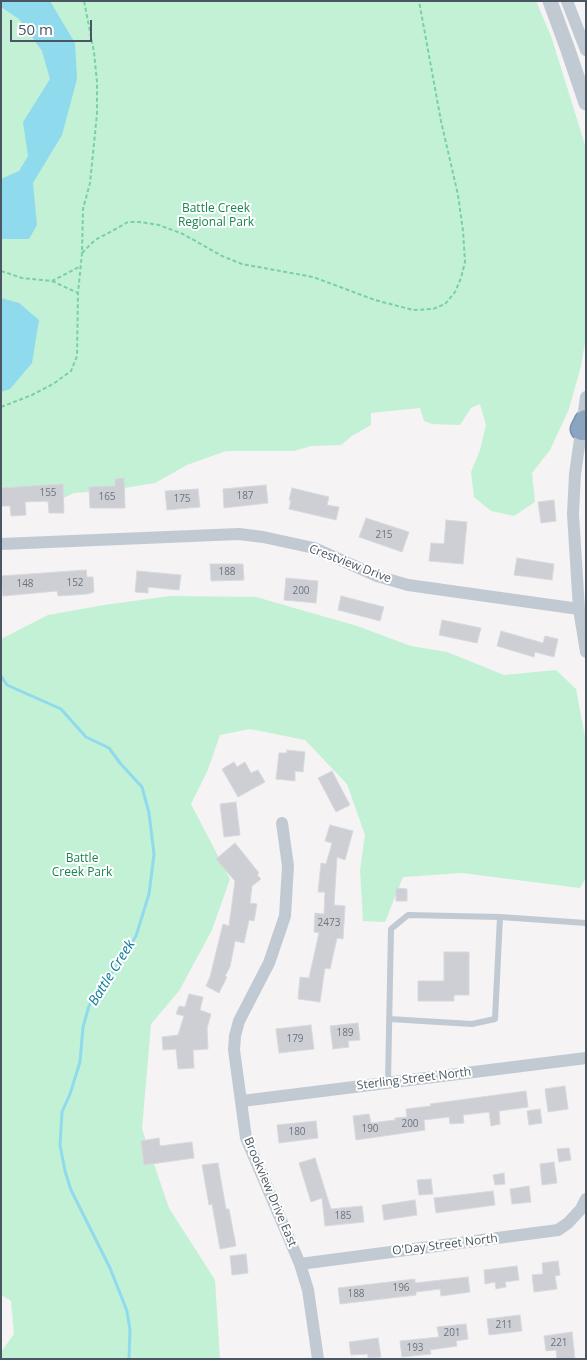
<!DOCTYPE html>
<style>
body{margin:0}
#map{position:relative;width:587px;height:1360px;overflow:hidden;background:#f5f3f3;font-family:"Open Sans",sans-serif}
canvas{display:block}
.frame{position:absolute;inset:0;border:2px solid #4a5661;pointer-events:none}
.scale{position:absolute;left:10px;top:20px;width:82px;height:22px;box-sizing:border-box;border:2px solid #4a5661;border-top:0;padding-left:6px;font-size:15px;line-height:18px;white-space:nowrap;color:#4a5661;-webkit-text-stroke:4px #fff;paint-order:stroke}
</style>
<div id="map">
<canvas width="587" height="1360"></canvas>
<div class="frame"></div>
<div class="scale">50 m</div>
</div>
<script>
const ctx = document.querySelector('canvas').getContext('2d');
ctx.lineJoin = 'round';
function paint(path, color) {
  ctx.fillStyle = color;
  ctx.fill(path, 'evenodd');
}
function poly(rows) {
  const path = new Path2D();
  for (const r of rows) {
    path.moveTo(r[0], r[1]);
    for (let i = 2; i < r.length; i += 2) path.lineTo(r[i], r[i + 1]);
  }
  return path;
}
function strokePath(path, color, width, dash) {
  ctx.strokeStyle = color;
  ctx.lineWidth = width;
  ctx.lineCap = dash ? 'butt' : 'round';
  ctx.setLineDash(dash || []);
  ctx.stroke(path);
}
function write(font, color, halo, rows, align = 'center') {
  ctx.font = font + ' "Open Sans",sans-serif';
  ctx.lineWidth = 4;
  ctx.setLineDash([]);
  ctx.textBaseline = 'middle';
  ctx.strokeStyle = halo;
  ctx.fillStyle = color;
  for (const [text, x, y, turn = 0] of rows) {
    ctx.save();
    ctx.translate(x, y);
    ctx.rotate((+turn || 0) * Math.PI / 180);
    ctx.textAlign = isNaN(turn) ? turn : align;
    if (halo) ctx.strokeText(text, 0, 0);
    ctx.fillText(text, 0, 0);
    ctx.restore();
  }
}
paint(poly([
 [1,1,536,1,551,36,586,148,586,337,581,366,569,409,550,450,532,473,535,502,514,516,491,511,474,497,471,472,480,450,486,425,480,404,471,408,460,425,432,424,424,421,420,408,371,413,371,425,352,436,341,445,311,446,294,451,226,451,187,465,155,483,112,490,74,493,51,504,20,491,1,492],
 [170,596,256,597,357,626,411,646,447,652,504,675,556,670,576,689,586,742,586,878,580,888,462,873,403,877,385,922,363,921,360,870,365,835,347,784,305,740,250,729,220,735,207,772,191,804,230,879,212,930,179,991,151,1024,142,1129,169,1208,215,1280,220,1359,1,1359,1,1352,14,1334,11,1301,1,1295,1,639,48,615,104,605]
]), '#c3f1d5');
paint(poly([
 [1,1,50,1,75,43,77,79,62,135,33,183,37,225,29,239,1,239,1,179,19,171,28,156,23,122,50,79,42,51,19,19,1,7],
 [1,298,19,303,39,320,32,363,10,389,1,392]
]), '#90daee');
strokePath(poly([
 [1,676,7,685,61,709,86,737,109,748,120,763,142,787,149,813,154,854,149,894,136,936,121,961,99,989,89,1006,83,1027,80,1062,70,1094,62,1112,60,1145,65,1171,71,1190,110,1268,127,1311,130,1330,129,1359]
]), '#90daee', 3);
const building = poly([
 [124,478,125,508,90,508,89,487,115,486,115,479,124,478],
 [63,484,64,513,49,513,48,501,25,502,26,515,11,516,10,506,1,506,1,488,63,484],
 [266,485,268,503,224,508,223,489,266,485],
 [292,488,329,497,327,505,339,507,336,520,289,509,291,500,289,500,292,488],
 [198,489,200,507,167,510,165,491,198,489],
 [554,500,556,521,541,523,538,502,554,500],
 [366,518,409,532,402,552,359,537,366,518],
 [446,520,467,522,463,564,429,561,431,543,444,544,446,520],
 [517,558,554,564,552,580,514,575,517,558],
 [210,564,243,564,244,580,211,581,210,564],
 [86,570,87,577,93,577,94,592,87,594,58,596,57,591,3,596,1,576,86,570],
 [137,571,181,575,179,590,148,587,148,593,135,592,137,571],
 [286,578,318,581,316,603,284,600,286,578],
 [341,596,384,607,380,621,338,610,341,596],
 [442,620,481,628,477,643,439,635,442,620],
 [501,631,543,643,545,636,558,639,554,657,535,652,534,657,497,646,501,631],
 [287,750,305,752,303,772,295,771,295,781,276,779,279,753,287,753,287,750],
 [234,762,237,767,245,762,251,773,258,770,265,782,238,797,222,769,234,762],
 [332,771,350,805,336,812,318,778,332,771],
 [236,802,240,835,224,837,220,804,236,802],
 [330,825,353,831,345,860,337,857,334,905,345,906,343,939,337,938,330,969,325,968,320,1002,298,999,300,977,309,978,319,933,314,932,315,913,324,914,325,892,318,892,321,863,326,864,332,843,325,841,330,825],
 [235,843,259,873,257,875,261,879,252,886,250,903,257,904,254,921,249,920,244,943,235,941,230,967,225,976,227,977,219,993,206,986,210,977,223,924,229,926,235,881,216,859,235,843],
 [396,888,407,889,407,901,396,901,396,888],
 [444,952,469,952,469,995,454,995,454,1001,418,1001,418,981,444,981,444,952],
 [189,994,203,997,200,1010,211,1014,207,1028,208,1049,193,1050,194,1068,178,1069,176,1049,163,1050,162,1037,178,1035,184,1016,176,1014,179,1006,185,1007,189,994],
 [358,1023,360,1040,348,1041,349,1047,333,1049,330,1026,358,1023],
 [311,1025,314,1049,279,1053,276,1029,311,1025],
 [565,1086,568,1109,548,1112,545,1089,565,1086],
 [526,1091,528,1107,499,1111,500,1124,491,1126,489,1112,463,1115,464,1123,450,1124,449,1117,424,1120,425,1130,356,1140,353,1116,369,1114,371,1123,395,1120,395,1118,407,1117,406,1109,431,1106,430,1104,526,1091],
 [540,1109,542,1123,529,1125,527,1111,540,1109],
 [316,1121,318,1138,279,1143,277,1125,316,1121],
 [159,1138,160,1146,192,1142,194,1158,144,1165,141,1141,159,1138],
 [569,1148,571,1160,559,1162,557,1149,569,1148],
 [315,1158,331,1209,362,1206,364,1222,325,1226,322,1198,311,1202,299,1163,315,1158],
 [554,1162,557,1183,542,1185,540,1164,554,1162],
 [218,1163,226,1209,229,1209,236,1246,220,1249,212,1204,209,1205,202,1165,218,1163],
 [504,1173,505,1184,495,1185,493,1175,504,1173],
 [431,1179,433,1194,419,1195,417,1180,431,1179],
 [529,1186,531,1202,512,1204,510,1189,529,1186],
 [493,1191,495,1205,436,1213,434,1198,493,1191],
 [415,1200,417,1215,384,1220,382,1205,415,1200],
 [246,1254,248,1273,232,1275,230,1256,246,1254],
 [558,1261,560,1275,555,1276,557,1289,534,1292,532,1275,543,1274,542,1263,558,1261],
 [517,1266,519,1280,505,1282,506,1287,496,1289,495,1282,485,1284,484,1270,517,1266],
 [468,1277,470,1292,441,1296,440,1289,416,1292,416,1295,340,1304,338,1288,415,1279,415,1283,468,1277],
 [520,1315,522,1331,489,1335,487,1319,520,1315],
 [466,1324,468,1339,456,1341,457,1346,430,1350,431,1354,402,1357,400,1341,439,1337,437,1327,466,1324],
 [572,1332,575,1359,557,1359,556,1350,546,1351,544,1336,572,1332],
 [378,1338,381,1357,368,1358,368,1354,351,1355,349,1342,378,1338]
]);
paint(building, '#cdcfd5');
strokePath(building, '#d7d9de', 1);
const motorway = poly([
 [582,429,586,421]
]);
strokePath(motorway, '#7690ad', 25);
strokePath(poly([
 [82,253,95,240,112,231,128,222,140,222,159,225,183,234,222,256,242,264,313,277,375,300,413,310,433,309,445,304,455,292,461,278,465,262,463,231,458,195,441,121,419,1],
 [1,271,22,278,52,281,79,267],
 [52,281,78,293],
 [1,407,32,395,53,384,71,371,77,356,78,293,82,253,83,209,90,183,97,114,97,82,94,52,84,1]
]), '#7ad0a6', 2, [4, 2.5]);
strokePath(poly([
 [389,1019,472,1024,495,1019,500,917],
 [388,1082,391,929,408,915,500,917,586,923]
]), '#c1cad2', 6);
strokePath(poly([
 [567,1,586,50],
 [586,397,575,474,573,514,579,609,586,652],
 [1,544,239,534,263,537,314,548,377,576,408,585,579,609],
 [282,823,288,866,285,916,269,963,239,1021,235,1036,234,1050,246,1138,300,1264,308,1290,318,1359],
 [242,1101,586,1058],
 [300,1264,558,1230,568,1223,581,1209,586,1199]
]), '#c1cad2', 12);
strokePath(poly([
 [550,1,568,50,586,103]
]), '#c1cad2', 15);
strokePath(motorway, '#8ba5c1', 22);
write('10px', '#6b747e', null, [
 ["155",48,493],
 ["187",245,496],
 ["165",107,497],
 ["175",182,499],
 ["215",384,535],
 ["188",227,572],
 ["152",75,583],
 ["148",25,584],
 ["200",301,591],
 ["2473",329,923],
 ["189",345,1033],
 ["179",295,1039],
 ["200",410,1124],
 ["190",370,1129],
 ["180",297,1132],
 ["185",343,1216],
 ["196",401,1288],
 ["188",356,1294],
 ["211",504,1325],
 ["201",452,1333],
 ["221",559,1343],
 ["193",415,1348]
]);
write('12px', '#17864f', '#fff', [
 ["Battle Creek",216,209],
 ["Regional Park",216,223],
 ["Battle",82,859],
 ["Creek Park",82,873]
]);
write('12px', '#4a5661', '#fff', [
 ["Crestview Drive",350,564,21],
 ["Sterling Street North",414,1079,-7],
 ["Brookview Drive East",270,1192,67],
 ["O'Day Street North",445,1245,-7]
]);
write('italic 14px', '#0c7c9b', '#fff', [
 ["Battle Creek",112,973,-58]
]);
</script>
